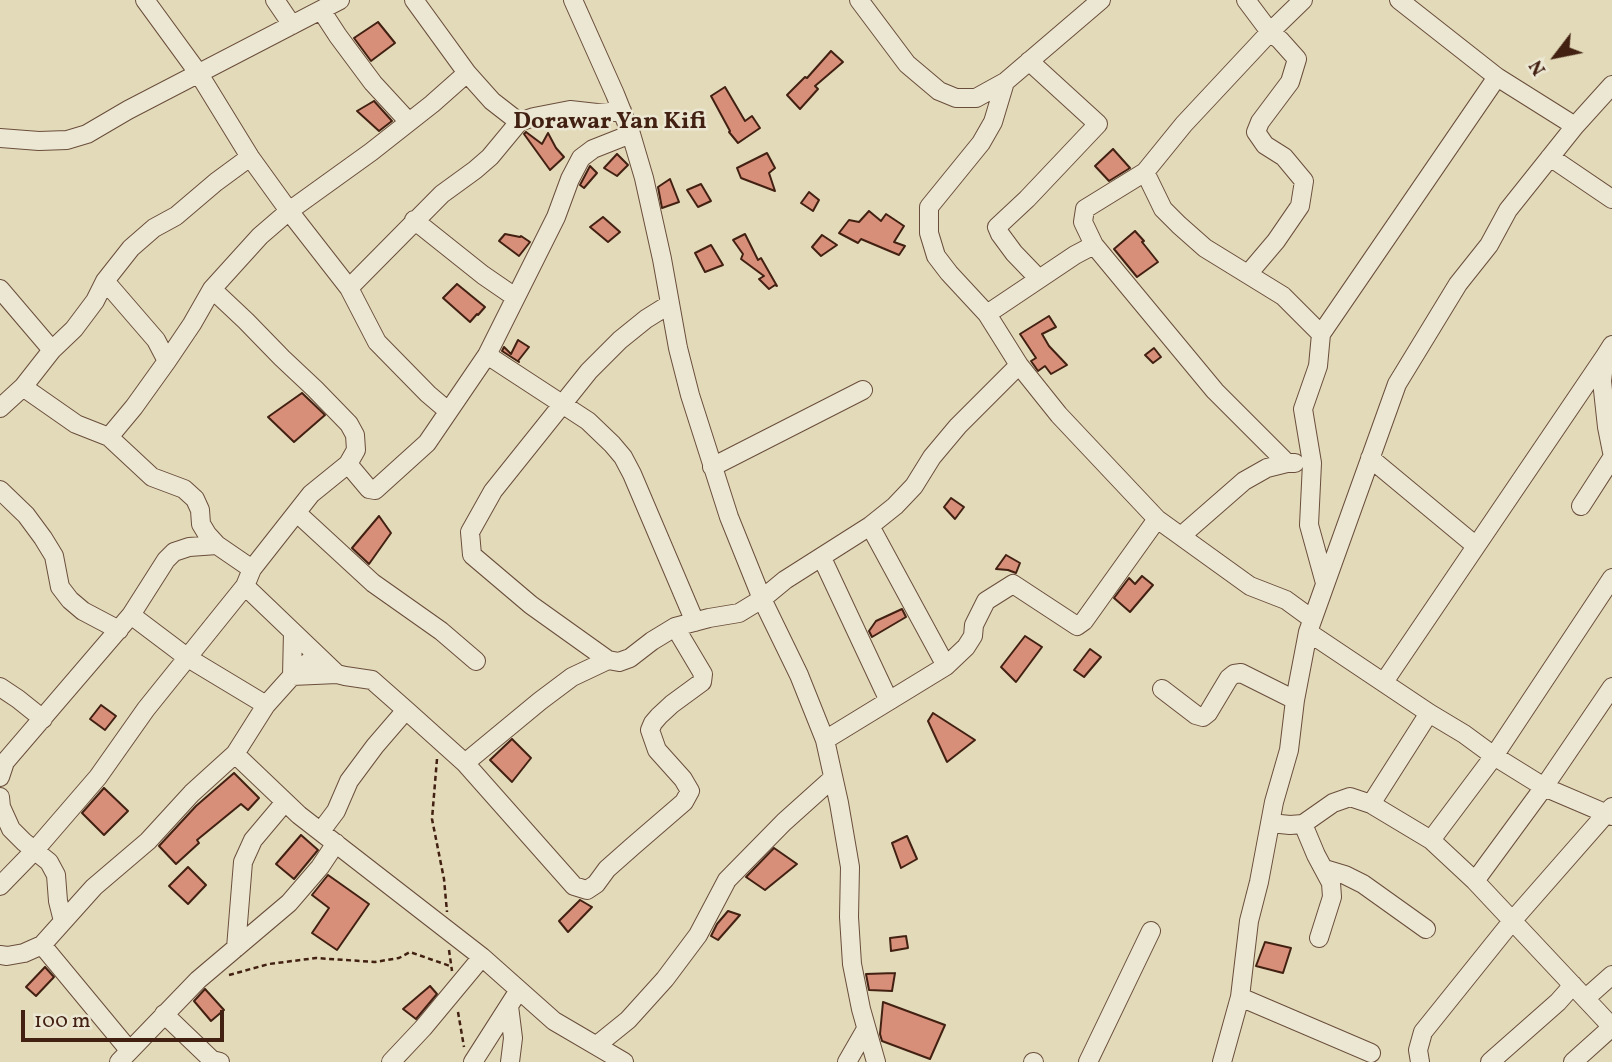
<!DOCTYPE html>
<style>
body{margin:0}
#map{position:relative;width:1612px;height:1062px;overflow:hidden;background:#e2dab9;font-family:Vollkorn,serif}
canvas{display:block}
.north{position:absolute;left:1521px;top:21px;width:70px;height:70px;-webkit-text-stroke:5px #ece7d2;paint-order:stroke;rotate:238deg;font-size:19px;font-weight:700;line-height:28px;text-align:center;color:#422012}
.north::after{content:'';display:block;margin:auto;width:24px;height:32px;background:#422012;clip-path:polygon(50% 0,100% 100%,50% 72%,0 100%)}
.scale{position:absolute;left:21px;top:1010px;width:203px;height:32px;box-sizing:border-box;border:4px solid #422012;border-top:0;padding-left:9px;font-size:21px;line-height:24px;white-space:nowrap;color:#422012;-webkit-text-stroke:5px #ece7d2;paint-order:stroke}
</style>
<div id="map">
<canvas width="1612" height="1062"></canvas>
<div class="north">N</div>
<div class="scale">100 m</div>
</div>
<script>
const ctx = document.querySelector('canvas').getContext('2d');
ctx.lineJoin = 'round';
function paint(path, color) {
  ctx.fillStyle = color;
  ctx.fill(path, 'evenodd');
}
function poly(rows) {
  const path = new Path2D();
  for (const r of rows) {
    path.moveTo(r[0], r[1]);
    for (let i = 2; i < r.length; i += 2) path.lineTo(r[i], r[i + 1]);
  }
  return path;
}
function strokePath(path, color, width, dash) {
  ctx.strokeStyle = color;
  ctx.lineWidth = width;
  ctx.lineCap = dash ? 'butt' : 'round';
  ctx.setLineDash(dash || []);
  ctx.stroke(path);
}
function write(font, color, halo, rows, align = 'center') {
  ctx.font = font + ' Vollkorn,serif';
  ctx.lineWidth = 5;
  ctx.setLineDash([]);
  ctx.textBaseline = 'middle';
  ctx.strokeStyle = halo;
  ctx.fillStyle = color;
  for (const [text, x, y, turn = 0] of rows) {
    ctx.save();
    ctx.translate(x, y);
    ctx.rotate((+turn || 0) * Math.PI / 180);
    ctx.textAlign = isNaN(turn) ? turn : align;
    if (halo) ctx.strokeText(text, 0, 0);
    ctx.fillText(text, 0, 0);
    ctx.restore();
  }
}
const building = poly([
 [378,22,395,43,371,61,354,38,378,22],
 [831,51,843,62,815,86,818,89,800,109,787,95,805,77,807,78,831,51],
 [725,87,745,121,752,116,760,128,738,143,729,132,730,131,711,96,725,87],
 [374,101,392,121,379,131,357,111,374,101],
 [526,132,542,144,548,133,556,148,564,157,550,170,524,134,526,132],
 [1113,149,1130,168,1109,181,1095,166,1113,149],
 [767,153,775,168,769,173,775,191,741,178,737,168,767,153],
 [617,154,628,165,617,176,604,168,617,154],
 [590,166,597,173,584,188,580,185,590,166],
 [670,179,679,202,662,208,658,187,670,179],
 [701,184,711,201,698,207,687,190,701,184],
 [809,192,819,200,813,211,801,203,809,192],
 [869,211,881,221,886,214,904,226,894,242,905,246,899,255,861,239,858,243,839,233,849,220,859,222,869,211],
 [603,217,620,232,608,242,590,227,603,217],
 [1135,231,1144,241,1142,242,1158,262,1137,277,1114,249,1135,231],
 [505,234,520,237,521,236,530,242,519,256,499,241,505,234],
 [745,234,758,260,761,258,777,286,775,285,769,289,759,279,764,276,741,259,743,254,733,240,745,234],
 [822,235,837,245,821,256,812,247,822,235],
 [711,245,723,265,705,272,695,253,711,245],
 [457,284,485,307,478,315,477,314,470,322,443,298,457,284],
 [1049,316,1056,327,1042,334,1049,346,1067,365,1051,374,1045,366,1038,371,1031,361,1036,358,1020,334,1049,316],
 [518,340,529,347,518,361,519,362,502,351,504,347,511,354,518,340],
 [1154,348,1161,357,1153,363,1145,355,1154,348],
 [302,393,325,415,294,442,268,417,302,393],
 [951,498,964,507,955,519,944,507,951,498],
 [379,516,391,533,369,564,352,548,379,516],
 [1006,555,1020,563,1016,573,1008,570,996,569,1006,555],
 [1142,576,1153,585,1130,612,1114,598,1129,578,1135,584,1142,576],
 [902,609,906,617,872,637,869,631,876,621,902,609],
 [1025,636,1042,647,1016,682,1001,667,1025,636],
 [1090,649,1101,657,1084,677,1074,670,1090,649],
 [101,705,116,716,105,730,90,719,101,705],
 [933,713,975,740,947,762,928,721,933,713],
 [512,739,531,758,512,782,490,760,512,739],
 [234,773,259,798,248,810,241,804,197,840,199,843,176,864,159,846,196,806,234,773],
 [104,788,128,811,104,835,82,813,104,788],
 [301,835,318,850,294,879,276,864,301,835],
 [907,836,917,859,901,868,892,843,907,836],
 [774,848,797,864,765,890,746,877,774,848],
 [188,867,206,885,188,904,169,886,188,867],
 [328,875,369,904,337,950,312,933,329,908,312,895,328,875],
 [580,900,592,907,568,932,559,921,580,900],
 [728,911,740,915,718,940,711,936,717,924,728,911],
 [906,936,908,948,891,951,890,938,906,936],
 [1265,942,1291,948,1283,973,1256,966,1265,942],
 [45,967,54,977,36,996,26,987,45,967],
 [895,973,892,991,869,990,866,974,895,973],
 [430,986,437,994,416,1019,403,1009,430,986],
 [205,989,224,1010,211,1021,194,1001,205,989],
 [883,1002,945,1025,930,1059,882,1041,880,1034,883,1002]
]);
paint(building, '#d78f79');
strokePath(building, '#422012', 2);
const minor = poly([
 [145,0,199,74,250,157,289,211,349,288,377,342,428,394,448,411],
 [275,0,292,25],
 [414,0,467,73,492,101,519,122],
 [573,0,615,94,631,134,644,178,662,259,678,348,690,395,729,517,762,599,799,675,825,740,839,803,850,867,849,917,852,964,861,1009,876,1062],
 [859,0,907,64,939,91,956,98,976,98,1005,82,1101,0],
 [1246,0,1270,32,1280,40,1297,59,1290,82,1260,122,1256,132,1265,145,1284,157,1304,181,1300,206,1276,241,1248,274],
 [1399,0,1497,77,1575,126],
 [321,10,338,36,373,83,408,121],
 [1029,61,1098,124,1027,199,997,227,1000,234,1014,253,1039,279],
 [1005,82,993,122,981,143,929,207,929,233,936,256,949,273,987,314,1019,365,1059,415,1157,519,1250,586,1286,600,1312,619],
 [0,138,39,141,67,140,87,134,128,110,340,0],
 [1550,157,1612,199],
 [1145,172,1163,209,1179,225,1205,248,1283,296,1321,334],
 [414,220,483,275,515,297],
 [1094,245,1215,391,1287,463],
 [105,281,156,340,167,361],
 [349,288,442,194,475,170,490,157,519,122,534,117,570,110,597,113,622,111],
 [0,289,52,350],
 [212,289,246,321,282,358,315,389,349,424,355,435,356,450,348,464],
 [670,304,646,319,620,340,589,371,493,491,470,532,472,555,531,605,608,660,619,662,630,658,652,641,675,627,709,618,739,613,762,599,785,580,870,526,895,506,914,486,932,457,958,426,1019,365],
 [987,314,1075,255,1094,245,1083,222,1085,209,1145,172,1184,124,1270,32,1303,0],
 [1612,345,1605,356,1602,381,1607,427,1612,452],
 [487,355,588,421,612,444,623,457,632,474,695,622],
 [23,387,76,424,109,437,152,477,184,489,195,499,200,510,201,524,207,534,217,545,252,569],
 [0,408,23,387,52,350,74,329,95,301,105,281,131,248,154,228,176,216,216,182,250,157],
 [109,437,134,407,167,361,192,324,212,289,260,236,289,211,371,152,432,104,467,73],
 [1370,458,1476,546],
 [712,467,863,390],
 [0,490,26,515,43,538,54,556,60,587,70,600,83,611,119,630],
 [1581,506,1612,458],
 [297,513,373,583,441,631,476,661],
 [870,526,946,666],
 [1181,536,1244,481,1267,468,1287,463,1295,463],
 [822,558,889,701],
 [1325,583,1309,525,1312,463,1303,409,1318,366,1321,334,1497,77],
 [245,586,337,674,345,676,372,680,406,710,465,763,574,886,587,890,596,884,607,869,633,846,684,802,690,791,683,779,657,750,650,730,653,723,659,716,672,704,702,682,703,674,675,627],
 [131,615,188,658,266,705],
 [293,632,292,676,337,674],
 [1308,632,1429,713,1464,734,1494,756,1544,787,1612,816],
 [1384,682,1605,356],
 [0,687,18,699,43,719],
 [1162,689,1196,715,1203,717,1208,713,1229,678,1234,674,1241,673,1295,700],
 [825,740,946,666,966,647,973,636,974,625,986,601,1013,584,1077,626,1084,621,1157,519],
 [235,754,299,815,482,957,554,1021,624,1062],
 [465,763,540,701,572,677,608,660],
 [0,777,5,762,131,615,166,560,174,552,189,547,217,545],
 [0,797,1,807,11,829,24,842,49,862,56,875,58,901,63,921],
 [1371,804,1429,713],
 [1270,823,1290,825,1303,824,1333,803,1350,797,1371,804,1431,840,1475,881,1612,1027,1573,1062],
 [1303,824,1316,855,1331,883,1332,897,1319,938],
 [321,831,336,811,349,781,375,746,406,710],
 [1431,840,1494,756,1612,578],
 [1325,869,1345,875,1363,884,1426,929],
 [1475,881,1544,787,1612,687],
 [0,886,35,850,98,777,146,709,245,586,252,569,311,494,348,464,369,489,375,490,427,443,487,355,556,217,570,179,581,158,593,149,631,134],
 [42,945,129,1050],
 [236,948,243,862,253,840,285,802],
 [0,955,7,956,24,953,42,945,94,887,148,841,192,793,235,754,266,705,292,676,317,655],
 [1240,997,1371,1053],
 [1586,998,1612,975],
 [509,1006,513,1038,510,1062],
 [164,1014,212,1060,220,1062],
 [597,1045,628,1020,665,979,698,935,727,880,784,822,833,778],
 [119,1062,198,980,289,903,320,867,336,843],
 [391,1062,423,1028,482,957],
 [473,1062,519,990],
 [847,1062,866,1029],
 [1033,1062,1034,1062],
 [1088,1062,1151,931],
 [1222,1062,1240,997,1249,921,1259,882,1274,802,1289,750,1295,700,1308,632,1397,384,1458,284,1489,245,1508,210,1575,126,1612,85],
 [1420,1062,1418,1050,1423,1032,1513,920,1612,807],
 [1490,1062,1558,1002,1573,985]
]);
strokePath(minor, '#6a4e3c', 20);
strokePath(poly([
 [437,759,432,819,444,879,447,912],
 [449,950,452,971],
 [229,975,269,964,316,958,375,962,399,958,410,952,450,966],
 [458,1012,464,1047]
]), '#422012', 2.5, [5, 3.5]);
strokePath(minor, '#ece7d2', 18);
write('bold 24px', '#422012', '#ece7d2', [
 ["Dorawar Yan Kifi",610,124]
]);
</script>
